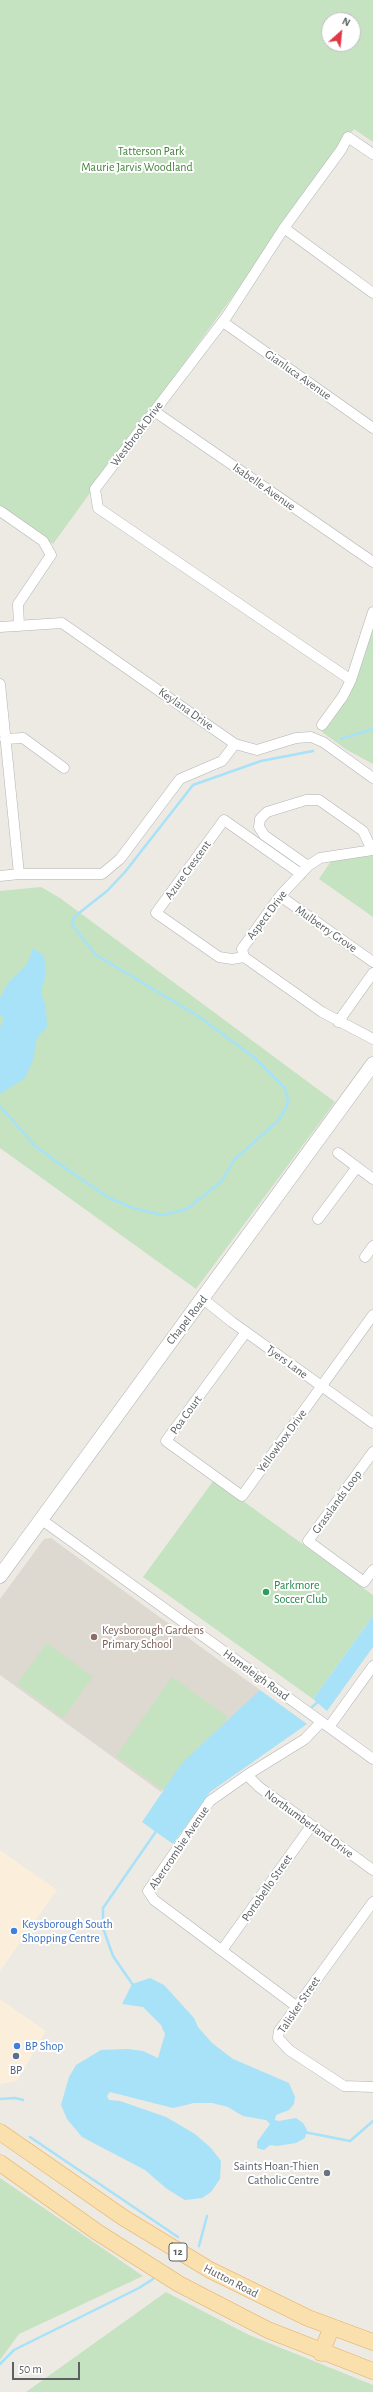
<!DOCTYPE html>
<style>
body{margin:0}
#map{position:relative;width:373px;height:2392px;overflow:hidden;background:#ede9e3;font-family:"Alegreya Sans",sans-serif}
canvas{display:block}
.north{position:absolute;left:321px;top:12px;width:40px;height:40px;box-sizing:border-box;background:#fff;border:1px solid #bdbfc1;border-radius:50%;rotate:27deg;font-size:11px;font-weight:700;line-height:16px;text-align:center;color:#5b6063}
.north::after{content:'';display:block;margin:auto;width:14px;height:18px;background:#dd3946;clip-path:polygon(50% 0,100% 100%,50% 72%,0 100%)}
.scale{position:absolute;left:12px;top:2362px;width:68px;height:18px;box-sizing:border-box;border:2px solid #5b6063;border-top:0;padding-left:5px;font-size:12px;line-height:14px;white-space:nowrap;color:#5b6063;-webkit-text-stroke:3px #fff;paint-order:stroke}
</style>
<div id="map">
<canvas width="373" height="2392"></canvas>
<div class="north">N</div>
<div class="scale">50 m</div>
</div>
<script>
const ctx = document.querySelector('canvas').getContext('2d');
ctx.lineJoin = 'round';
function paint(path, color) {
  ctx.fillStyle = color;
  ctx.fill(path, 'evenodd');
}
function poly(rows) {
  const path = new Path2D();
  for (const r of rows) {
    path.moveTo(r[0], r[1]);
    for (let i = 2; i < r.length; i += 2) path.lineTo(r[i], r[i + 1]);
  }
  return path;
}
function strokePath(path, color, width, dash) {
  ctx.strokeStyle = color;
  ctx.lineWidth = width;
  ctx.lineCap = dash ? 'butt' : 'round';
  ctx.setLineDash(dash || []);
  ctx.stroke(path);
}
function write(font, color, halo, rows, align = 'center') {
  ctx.font = font + ' "Alegreya Sans",sans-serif';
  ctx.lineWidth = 4;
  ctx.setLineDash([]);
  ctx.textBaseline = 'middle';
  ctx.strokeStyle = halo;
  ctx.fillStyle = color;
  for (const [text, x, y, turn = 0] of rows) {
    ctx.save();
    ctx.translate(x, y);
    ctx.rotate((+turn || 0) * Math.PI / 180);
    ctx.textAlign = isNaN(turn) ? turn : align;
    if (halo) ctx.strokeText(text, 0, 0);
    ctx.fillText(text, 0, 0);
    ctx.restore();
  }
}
paint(poly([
 [0,1850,57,1890,0,1971],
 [0,1999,46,2031,17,2081,0,2084]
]), '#fbeeda');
paint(poly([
 [51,1538,260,1690,230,1731,182,1763,161,1792,0,1675,0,1599,44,1539]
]), '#ddd9d1');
paint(poly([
 [0,0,373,0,373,142,354,129,53,544,0,507],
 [329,20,353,20,353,44,329,44],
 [373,625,373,764,347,750,322,732,350,691],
 [373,854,373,917,319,879,331,861],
 [41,887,60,898,335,1102,196,1289,0,1148,0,891],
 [214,1480,373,1595,373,1616,313,1699,143,1577],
 [47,1643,93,1677,63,1718,17,1684],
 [172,1677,228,1717,171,1796,116,1756],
 [0,2178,143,2276,19,2334,0,2360],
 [166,2292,249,2335,373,2385,373,2392,26,2392]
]), '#c6e3c1');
paint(poly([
 [33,948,44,956,46,973,41,992,46,1008,47,1027,37,1038,33,1060,25,1078,0,1094,0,1028,4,1018,0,1015,0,998,8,983,27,964],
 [373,1616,373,1647,327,1711,313,1699],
 [260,1690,307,1724,210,1792,173,1844,142,1822,182,1763],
 [150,1978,164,1985,194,2018,198,2027,212,2043,233,2059,289,2083,295,2097,294,2104,289,2110,276,2115,275,2120,279,2121,296,2118,303,2123,307,2130,305,2138,296,2143,277,2146,270,2145,264,2150,257,2148,257,2142,270,2124,266,2120,243,2116,228,2107,212,2103,194,2103,173,2108,110,2092,107,2096,109,2100,120,2101,166,2117,195,2134,211,2148,221,2161,220,2179,211,2192,202,2198,185,2200,167,2189,145,2170,82,2137,67,2119,61,2105,69,2077,76,2065,101,2050,127,2049,143,2051,158,2058,165,2034,161,2025,143,2007,122,2004,132,1984]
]), '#a7e2f9');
strokePath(poly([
 [341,739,373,729],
 [0,1106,35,1146,68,1170,109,1198,133,1208,162,1215,187,1209,222,1181,234,1160,278,1121,287,1106,288,1099,284,1087,255,1058,198,1016,96,955,72,925,74,917,107,891,125,872,193,785,261,761,313,751],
 [312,1707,319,1701],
 [133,1985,113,1956,103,1928,103,1908,157,1830],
 [0,2099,15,2098,23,2100],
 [304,2132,350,2141,373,2121],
 [30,2137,178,2237],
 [199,2246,207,2216],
 [0,2364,14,2350,139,2288,153,2279]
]), '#a7e2f9', 2.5);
const minor = poly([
 [284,228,373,293],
 [223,322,373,428],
 [154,411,373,562],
 [0,511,43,541,51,555,18,604,19,626],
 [0,627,62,623,235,744,257,750,296,738,311,737,323,742,373,778],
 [351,680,98,508,95,489,227,316,284,228,341,150,348,137,373,154],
 [0,684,19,874],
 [322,725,343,696,351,680,373,612],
 [5,739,23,738,64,768],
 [373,850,320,858,308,866,280,896,242,949,244,957,322,1012,373,1039],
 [308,866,264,835,259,827,260,819,267,812,306,800,319,800,363,831,372,850],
 [0,876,19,874,102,874,120,859,180,779,222,761,235,744],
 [280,896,373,962],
 [244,957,232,959,219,957,156,913,224,820,301,874],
 [338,1022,373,973],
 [338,1153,373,1179],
 [318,1219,357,1167],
 [365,1257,373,1246],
 [203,1299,232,1322,373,1423],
 [246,1332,166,1441,242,1496,373,1315],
 [373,1452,308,1541,364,1582,373,1570],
 [42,1520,373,1759],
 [329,1727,373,1666],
 [247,1775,259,1787,373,1870],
 [373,1902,279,2031,278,2038,289,2050,344,2086,373,2087],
 [222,1950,311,1826],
 [296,2006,154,1900,148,1891,210,1801,247,1775,305,1739,321,1722]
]);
const secondary = poly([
 [0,1576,373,1064]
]);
const primary = poly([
 [0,2132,124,2218,210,2270,308,2318,373,2342],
 [0,2163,97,2232,179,2284,268,2330,373,2371],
 [321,2353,332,2327]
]);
strokePath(minor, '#b0b4b7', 11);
strokePath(secondary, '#b0b4b7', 15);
strokePath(primary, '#e7ad62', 17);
strokePath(minor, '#fff', 10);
strokePath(secondary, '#fff', 14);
strokePath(primary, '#f9e0ac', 16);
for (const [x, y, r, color] of [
 [266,1592,4,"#2e9e5b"],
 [94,1637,4,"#8d6e63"],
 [14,1931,4,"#3f7fe0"],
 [17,2046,4,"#3f7fe0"],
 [16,2056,4,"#5c6f8a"],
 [327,2173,4,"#6b7280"]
]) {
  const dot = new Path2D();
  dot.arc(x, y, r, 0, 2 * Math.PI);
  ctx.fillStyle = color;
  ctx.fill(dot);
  strokePath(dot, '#fff', 1.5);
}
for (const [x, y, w] of [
 [178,2252,18]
]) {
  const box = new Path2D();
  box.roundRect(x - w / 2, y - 9, w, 18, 3);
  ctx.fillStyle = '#fff';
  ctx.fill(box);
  strokePath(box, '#5b6063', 1);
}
write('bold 11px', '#5b6063', null, [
 ["12",178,2252]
]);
write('12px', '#43823b', '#fff', [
 ["Tatterson Park",151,151],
 ["Maurie Jarvis Woodland",137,167]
]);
write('12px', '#5b6063', '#fff', [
 ["Gianluca Avenue",298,375,35],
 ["Westbrook Drive",137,434,-53],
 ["Isabelle Avenue",264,487,35],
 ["Keylana Drive",186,709,35],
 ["Azure Crescent",188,870,-54],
 ["Aspect Drive",267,915,-53],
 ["Mulberry Grove",326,929,35],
 ["Chapel Road",187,1320,-52],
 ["Tyers Lane",287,1362,36],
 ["Poa Court",186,1415,-54],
 ["Yellowbox Drive",282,1441,-54],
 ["Grasslands Loop",337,1502,-54],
 ["Homeleigh Road",256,1675,36],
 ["Northumberland Drive",309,1824,36],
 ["Abercrombie Avenue",179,1848,-56],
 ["Portobello Street",267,1888,-55],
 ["Talisker Street",299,2005,-56],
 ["Hutton Road",231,2281,27]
]);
write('12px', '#27864d', '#fff', [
 ["Parkmore",274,1585],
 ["Soccer Club",274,1599]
], 'left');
write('12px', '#785e54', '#fff', [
 ["Keysborough Gardens",102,1630],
 ["Primary School",102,1644]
], 'left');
write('12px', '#366cbe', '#fff', [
 ["Keysborough South",22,1924],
 ["Shopping Centre",22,1938],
 ["BP Shop",25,2046]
], 'left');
write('12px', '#4e5e75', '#fff', [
 ["BP",16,2070]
]);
write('12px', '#5b616d', '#fff', [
 ["Saints Hoan-Thien",319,2166],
 ["Catholic Centre",319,2180]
], 'right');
</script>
